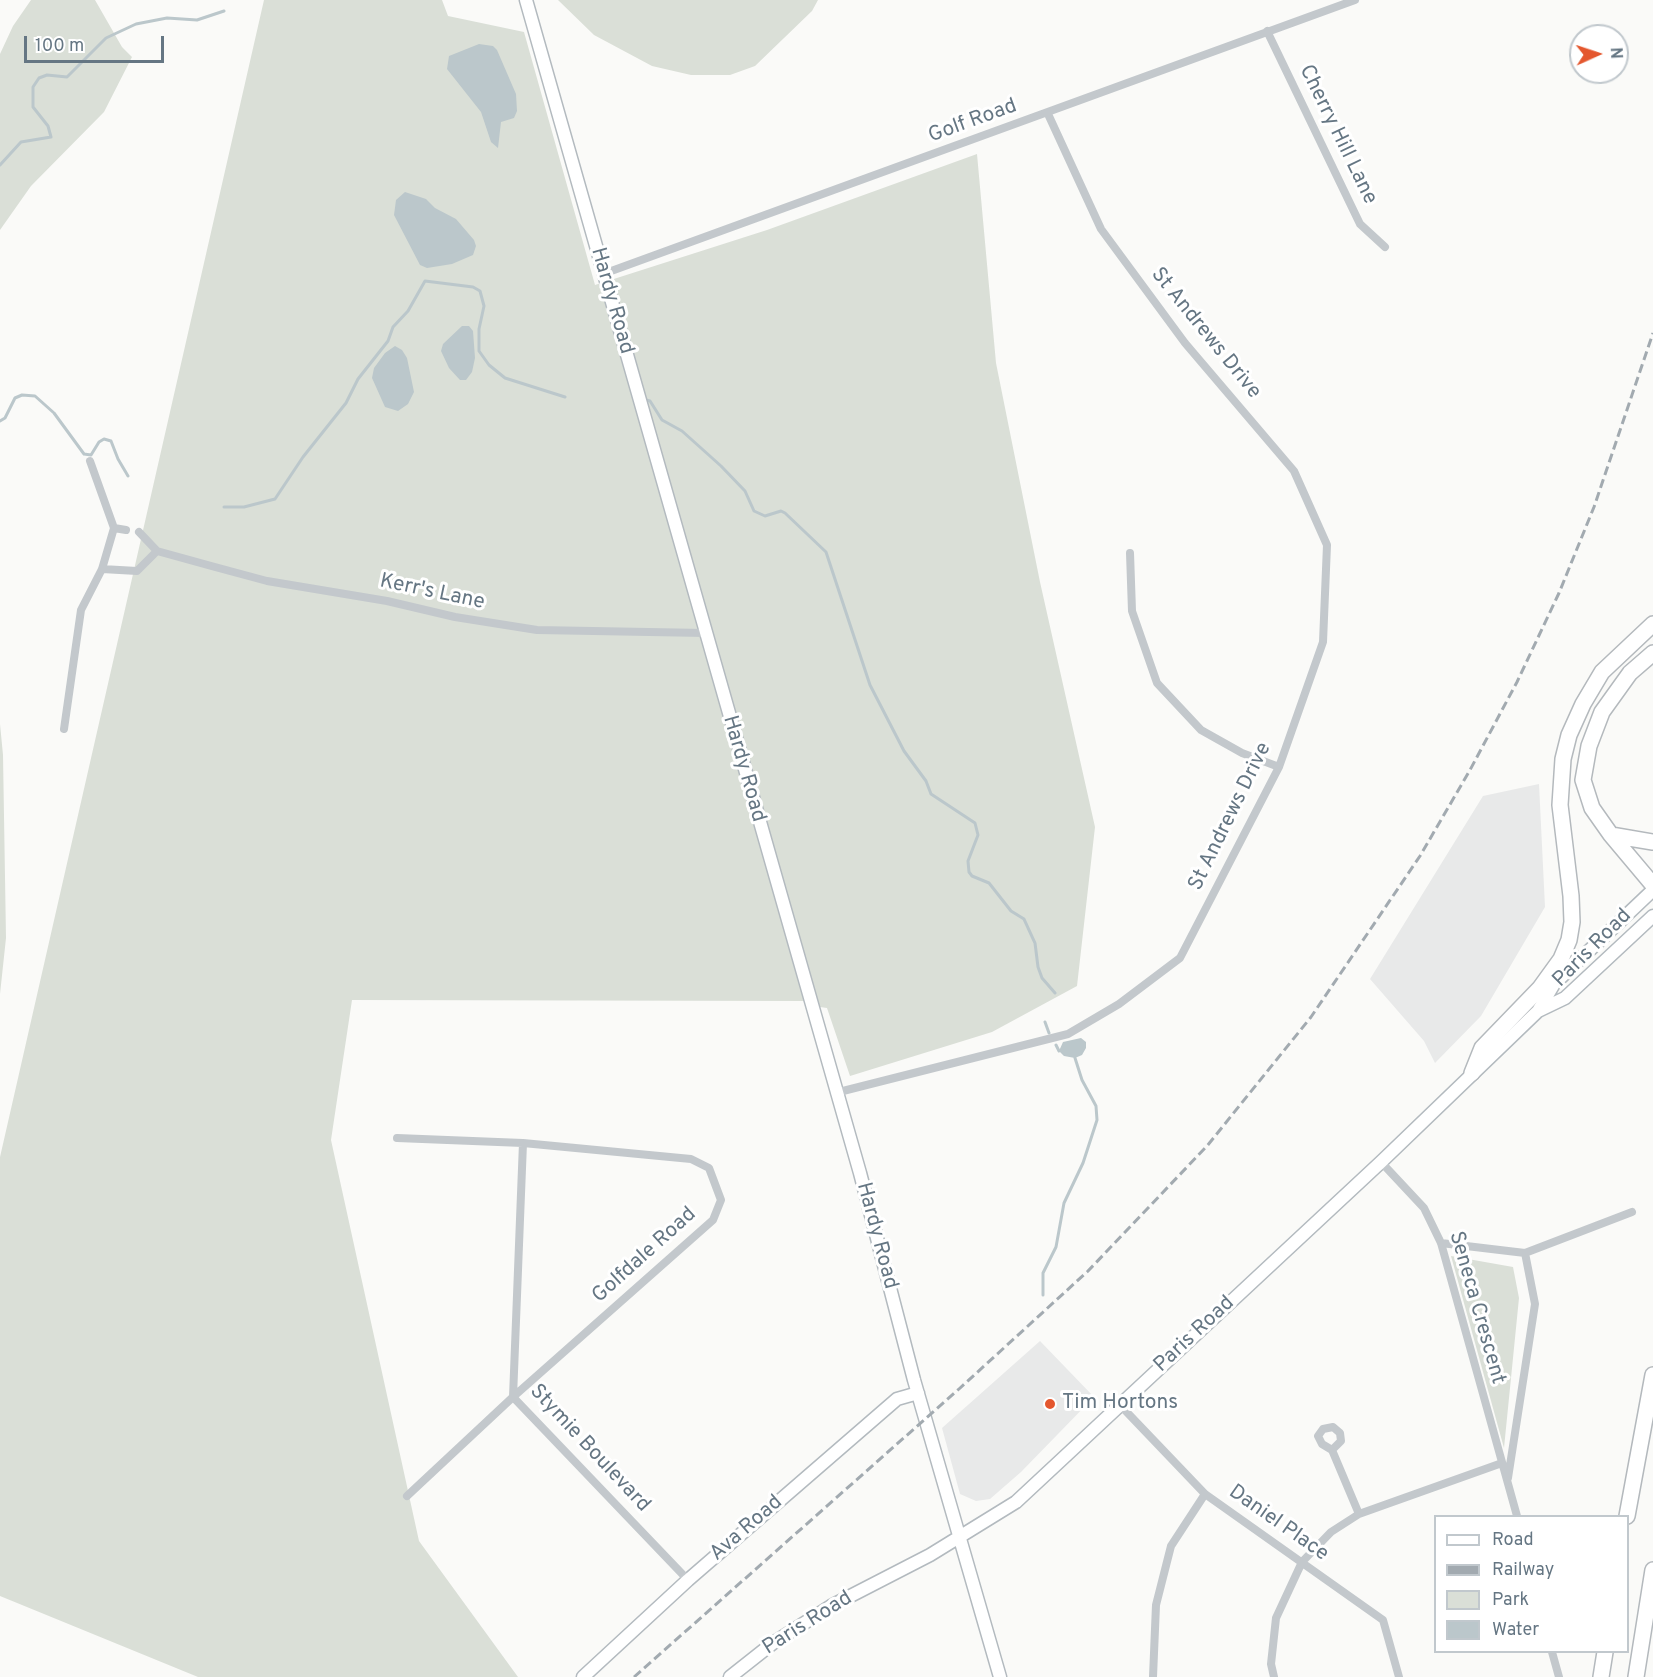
<!DOCTYPE html>
<style>
body{margin:0}
#map{position:relative;width:1653px;height:1677px;overflow:hidden;background:#fafaf8;font-family:Overpass,sans-serif}
canvas{display:block}
.legend{position:absolute;left:1434px;top:1515px;width:195px;height:138px;box-sizing:border-box;background:#fff;border:2px solid #c1c8cd;margin:0;padding:8px 10px;list-style:none;font-size:18px;color:#657683}
.legend li{display:flex;align-items:center;gap:12px;height:30px}
.legend b{width:30px;border:2px solid #c1c8cd}
.north{position:absolute;left:1569px;top:24px;width:60px;height:60px;box-sizing:border-box;background:#fff;border:2px solid #c1c8cd;border-radius:50%;rotate:87deg;font-size:16px;font-weight:700;line-height:24px;text-align:center;color:#657683}
.north::after{content:'';display:block;margin:auto;width:21px;height:27px;background:#e4572e;clip-path:polygon(50% 0,100% 100%,50% 72%,0 100%)}
.scale{position:absolute;left:24px;top:36px;width:140px;height:27px;box-sizing:border-box;border:3px solid #657683;border-top:0;padding-left:8px;font-size:18px;line-height:21px;white-space:nowrap;color:#657683;-webkit-text-stroke:4px #fff;paint-order:stroke}
</style>
<div id="map">
<canvas width="1653" height="1677"></canvas>
<ul class="legend">
<li><b style="height:8px;background:#fff"></b>Road</li>
<li><b style="height:8px;background:#a2aab0"></b>Railway</li>
<li><b style="height:16px;background:#dadfd7"></b>Park</li>
<li><b style="height:16px;background:#bbc7cb"></b>Water</li>
</ul>
<div class="north">N</div>
<div class="scale">100 m</div>
</div>
<script>
const ctx = document.querySelector('canvas').getContext('2d');
ctx.lineJoin = 'round';
function paint(path, color) {
  ctx.fillStyle = color;
  ctx.fill(path, 'evenodd');
}
function poly(rows) {
  const path = new Path2D();
  for (const r of rows) {
    path.moveTo(r[0], r[1]);
    for (let i = 2; i < r.length; i += 2) path.lineTo(r[i], r[i + 1]);
  }
  return path;
}
function strokePath(path, color, width, dash) {
  ctx.strokeStyle = color;
  ctx.lineWidth = width;
  ctx.lineCap = dash ? 'butt' : 'round';
  ctx.setLineDash(dash || []);
  ctx.stroke(path);
}
function write(font, color, halo, rows, align = 'center') {
  ctx.font = font + ' Overpass,sans-serif';
  ctx.lineWidth = 6;
  ctx.setLineDash([]);
  ctx.textBaseline = 'middle';
  ctx.strokeStyle = halo;
  ctx.fillStyle = color;
  for (const [text, x, y, turn = 0] of rows) {
    ctx.save();
    ctx.translate(x, y);
    ctx.rotate((+turn || 0) * Math.PI / 180);
    ctx.textAlign = isNaN(turn) ? turn : align;
    if (halo) ctx.strokeText(text, 0, 0);
    ctx.fillText(text, 0, 0);
    ctx.restore();
  }
}
paint(poly([
 [1539,784,1545,907,1481,1016,1435,1063,1424,1041,1370,979,1483,796],
 [1040,1341,1094,1397,1021,1472,990,1499,976,1501,960,1494,942,1428]
]), '#e8e9e9');
paint(poly([
 [31,0,95,0,122,47,132,57,104,112,31,186,0,230,0,54,13,26],
 [264,0,442,0,448,16,524,32,595,285,767,230,977,154,996,363,1040,582,1095,827,1077,986,992,1032,850,1076,827,1008,806,1005,805,1001,352,1000,331,1140,419,1541,518,1677,198,1677,0,1596,0,1157],
 [558,0,818,0,812,11,755,66,730,75,691,75,652,66,594,35],
 [0,724,3,755,6,938,0,994],
 [1451,1256,1513,1267,1519,1298,1504,1448]
]), '#dadfd7');
paint(poly([
 [479,44,493,46,497,50,516,94,517,111,514,118,501,122,498,148,491,142,481,112,447,69,449,56],
 [405,192,426,199,435,208,456,219,474,240,476,246,473,255,452,264,427,268,420,265,394,215,396,200],
 [462,326,469,326,473,331,475,358,472,372,466,380,460,380,449,368,441,351,443,344],
 [395,346,402,350,407,358,414,392,408,404,398,411,385,407,372,378,374,368,385,353],
 [1081,1038,1086,1042,1086,1048,1082,1055,1075,1058,1064,1056,1059,1051,1063,1042]
]), '#bbc7cb');
strokePath(poly([
 [0,165,21,142,51,137,48,126,33,107,33,87,39,78,47,75,67,77,106,38,136,24,167,18,197,20,224,11],
 [646,400,650,401,662,420,682,431,721,466,745,491,754,511,765,516,781,511,785,513,826,552,870,685,904,751,926,781,931,794,975,823,978,835,968,861,969,872,972,876,989,883,1011,911,1024,919,1035,943,1038,967,1042,978,1055,993],
 [0,421,5,418,15,398,22,395,35,396,54,413,84,454,91,455,99,442,104,439,111,441,118,459,128,476],
 [224,507,244,507,275,499,303,457,346,403,358,379,388,341,393,327,408,311,425,281,473,287,480,291,484,306,479,329,479,351,489,365,505,378,565,397],
 [1045,1022,1049,1033],
 [1056,1045,1059,1051],
 [1043,1295,1043,1273,1056,1247,1064,1203,1083,1163,1097,1120,1096,1106,1082,1080,1075,1058]
]), '#bbc7cb', 3);
const secondary = poly([
 [526,0,860,1173,914,1380,1000,1677],
 [1538,1011,1565,998,1653,916],
 [583,1677,688,1580,897,1399,918,1393],
 [730,1677,773,1643,831,1606,930,1555,1016,1502,1381,1162,1538,1011,1554,984,1653,890]
]);
const highway = poly([
 [1653,653,1630,673,1602,712,1589,746,1583,780,1592,808,1611,835,1653,842],
 [1611,835,1653,885],
 [1472,1073,1482,1048,1540,988,1561,959,1569,940,1572,922,1571,896,1560,805,1563,759,1569,735,1583,704,1602,672,1653,624],
 [1627,1516,1653,1375],
 [1601,1677,1605,1652],
 [1636,1677,1653,1570]
]);
strokePath(secondary, '#b3babf', 15);
strokePath(highway, '#b4b9bd', 18);
strokePath(poly([
 [1267,31,1360,224,1385,247],
 [603,274,1355,0],
 [90,461,114,528,126,530],
 [139,532,157,551,215,567,267,581,387,601,455,617,537,630,705,633],
 [1130,553,1132,611,1157,683,1201,730,1242,753,1279,767],
 [102,569,137,571,157,551],
 [64,729,81,610,102,569,114,528],
 [835,1093,1068,1034,1119,1004,1180,958,1279,767,1323,642,1327,545,1294,471,1185,343,1101,229,1048,114],
 [397,1138,523,1143,691,1159,709,1168,721,1200,713,1220,513,1397,407,1496],
 [523,1143,513,1397,688,1580],
 [1381,1162,1424,1208,1441,1243,1517,1516],
 [1441,1243,1525,1253,1632,1212],
 [1120,1405,1205,1494,1383,1620,1399,1677],
 [1332,1450,1341,1441,1340,1433,1333,1427,1323,1429,1318,1436,1322,1444,1332,1450,1359,1514],
 [1508,1478,1535,1304,1525,1253],
 [1552,1652,1559,1677],
 [1153,1677,1156,1605,1171,1546,1205,1494],
 [1274,1677,1271,1664,1276,1618,1302,1562,1331,1532,1359,1514,1502,1463]
]), '#c3c8cc', 8);
strokePath(secondary, '#fff', 12);
strokePath(highway, '#fff', 15);
strokePath(poly([
 [634,1677,959,1389,1088,1271,1207,1146,1311,1017,1420,856,1470,770,1517,682,1559,593,1594,507,1653,333]
]), '#a2aab0', 3, [9, 4.5]);
for (const [x, y, r, color] of [
 [1050,1404,6,"#e4572e"]
]) {
  const dot = new Path2D();
  dot.arc(x, y, r, 0, 2 * Math.PI);
  ctx.fillStyle = color;
  ctx.fill(dot);
  strokePath(dot, '#fff', 2);
}
write('21px', '#657683', '#fff', [
 ["Golf Road",973,122,-20],
 ["Cherry Hill Lane",1337,135,64],
 ["Hardy Road",611,301,74],
 ["St Andrews Drive",1205,334,51],
 ["Kerr's Lane",432,593,12],
 ["Hardy Road",743,769,74],
 ["St Andrews Drive",1231,817,-64],
 ["Paris Road",1593,949,-45],
 ["Hardy Road",876,1236,75],
 ["Golfdale Road",645,1256,-42],
 ["Seneca Crescent",1476,1308,74],
 ["Paris Road",1195,1335,-43],
 ["Stymie Boulevard",589,1449,47],
 ["Daniel Place",1278,1524,35],
 ["Ava Road",747,1529,-41],
 ["Paris Road",808,1624,-32]
]);
write('21px', '#657683', '#fff', [
 ["Tim Hortons",1062,1404]
], 'left');
</script>
